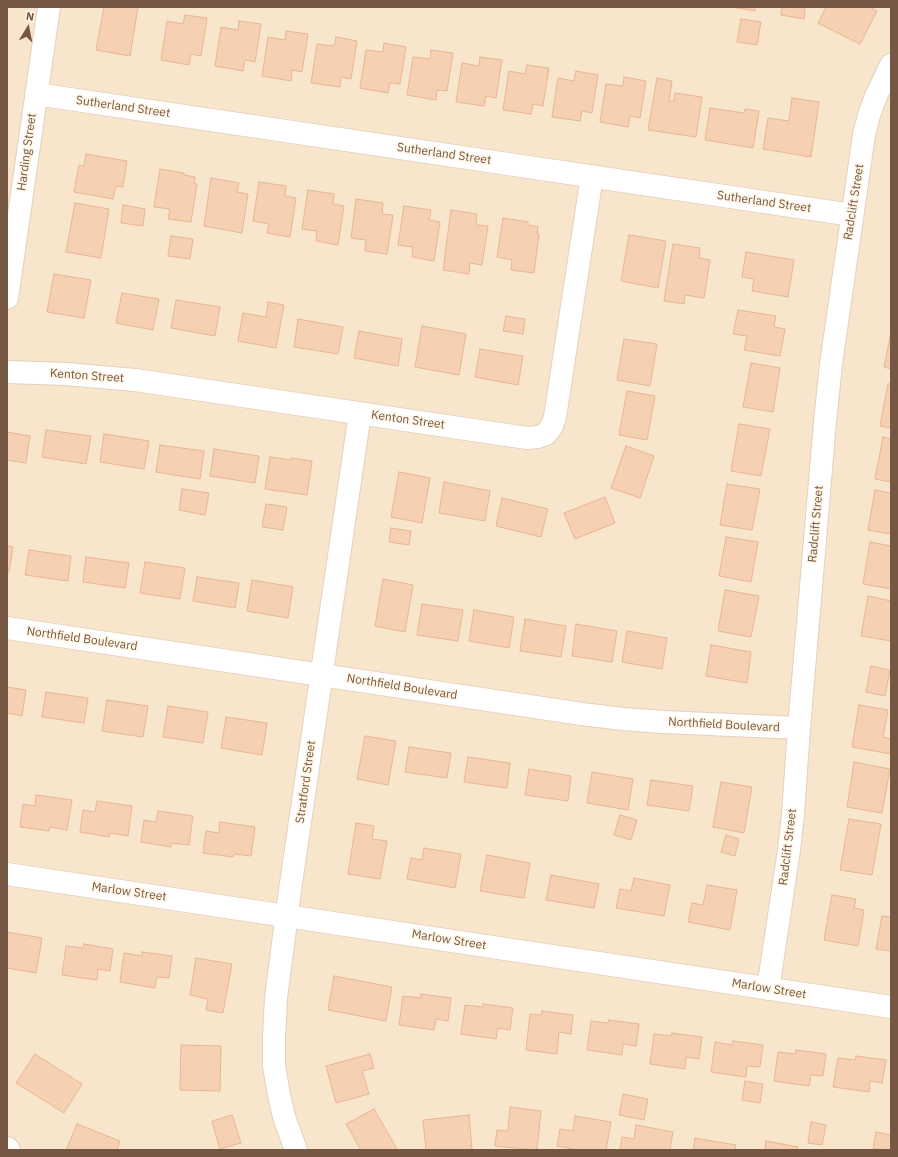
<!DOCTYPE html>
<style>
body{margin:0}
#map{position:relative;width:898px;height:1157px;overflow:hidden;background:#fef3de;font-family:"IBM Plex Sans",sans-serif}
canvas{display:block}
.frame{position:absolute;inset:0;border:8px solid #765744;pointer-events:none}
.north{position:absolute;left:8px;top:8px;width:40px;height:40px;-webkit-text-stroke:3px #fff6e6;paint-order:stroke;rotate:10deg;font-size:11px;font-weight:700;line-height:16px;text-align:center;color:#765744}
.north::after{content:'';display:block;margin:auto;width:14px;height:18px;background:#765744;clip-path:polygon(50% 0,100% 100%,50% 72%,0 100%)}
</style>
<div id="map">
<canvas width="898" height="1157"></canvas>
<div class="frame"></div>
<div class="north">N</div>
</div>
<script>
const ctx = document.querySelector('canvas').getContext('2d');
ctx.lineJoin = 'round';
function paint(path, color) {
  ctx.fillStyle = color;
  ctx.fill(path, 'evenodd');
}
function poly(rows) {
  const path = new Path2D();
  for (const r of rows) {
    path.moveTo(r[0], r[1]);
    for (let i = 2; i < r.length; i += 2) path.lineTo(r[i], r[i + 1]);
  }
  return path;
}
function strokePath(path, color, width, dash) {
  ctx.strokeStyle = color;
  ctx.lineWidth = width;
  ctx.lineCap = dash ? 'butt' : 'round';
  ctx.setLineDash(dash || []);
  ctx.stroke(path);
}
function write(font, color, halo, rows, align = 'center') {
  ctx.font = font + ' "IBM Plex Sans",sans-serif';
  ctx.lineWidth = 3;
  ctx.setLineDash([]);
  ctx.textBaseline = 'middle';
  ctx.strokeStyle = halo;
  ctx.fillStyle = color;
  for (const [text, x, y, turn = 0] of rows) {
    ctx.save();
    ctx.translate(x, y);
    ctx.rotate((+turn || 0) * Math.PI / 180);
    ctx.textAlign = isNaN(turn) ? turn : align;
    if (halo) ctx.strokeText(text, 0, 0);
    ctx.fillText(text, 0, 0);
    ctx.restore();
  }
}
paint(poly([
 [7,7,891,7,891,1150,7,1150]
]), '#f7e5cc');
const building = poly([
 [104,7,138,7,130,56,96,50,104,7],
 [732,7,755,7,755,11,732,7],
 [782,7,805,7,804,19,781,15,782,7],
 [826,7,869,7,877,11,860,44,818,23,826,7],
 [185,15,207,18,201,56,191,54,189,65,161,60,167,21,183,24,185,15],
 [741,19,761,22,757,45,737,42,741,19],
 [239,21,261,24,255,62,245,60,243,71,215,66,221,27,238,30,239,21],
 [286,31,308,34,302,72,292,70,291,81,262,76,268,37,285,40,286,31],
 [336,37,357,41,351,79,341,77,340,87,311,83,317,44,334,46,336,37],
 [384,43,406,47,400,84,390,83,388,93,360,88,366,50,383,52,384,43],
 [431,50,453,53,447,91,437,90,436,100,407,95,413,57,430,59,431,50],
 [480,57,502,60,496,98,486,96,484,106,456,102,462,63,479,66,480,57],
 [527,65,549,68,543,106,533,104,531,114,503,110,509,71,525,74,527,65],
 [576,71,598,75,592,113,582,111,580,121,552,117,558,78,574,81,576,71],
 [624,77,646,81,640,118,630,116,628,127,600,122,606,84,623,86,624,77],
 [657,78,672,81,669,101,674,101,675,93,702,97,696,137,648,130,657,78],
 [792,98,819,102,811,157,763,149,768,118,789,121,792,98],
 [710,108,744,113,745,109,759,111,753,148,705,140,710,108],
 [86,154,127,161,123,187,116,186,113,199,74,192,79,165,84,166,86,154],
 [160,169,184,173,184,175,195,177,194,183,197,184,191,222,168,219,170,209,154,207,160,169],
 [211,178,239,183,237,192,248,194,242,233,204,226,211,178],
 [259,182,286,186,285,196,296,198,290,237,267,233,269,224,253,221,259,182],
 [308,190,334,194,333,204,344,206,338,245,316,241,317,231,302,229,308,190],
 [356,199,383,203,382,214,393,215,387,254,365,251,366,240,351,238,356,199],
 [75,203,109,209,101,258,66,252,75,203],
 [123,205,145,209,143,226,121,223,123,205],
 [404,206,431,210,429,220,440,222,434,261,412,257,413,247,398,245,404,206],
 [451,210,477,214,476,225,488,226,482,265,470,263,469,274,443,270,451,210],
 [503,218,528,222,528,225,538,227,537,234,539,234,534,273,511,270,512,260,497,257,503,218],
 [629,235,666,241,658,288,621,281,629,235],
 [171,236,193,239,190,259,168,256,171,236],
 [673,244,700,248,699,258,710,260,704,298,685,295,684,304,664,301,673,244],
 [746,252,794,260,788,297,752,291,754,279,742,277,746,252],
 [54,274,91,280,84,318,47,312,54,274],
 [122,293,159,299,153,330,116,323,122,293],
 [176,300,220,307,215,336,171,328,176,300],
 [268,302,284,305,276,348,238,341,243,313,266,317,268,302],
 [738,310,776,316,774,327,785,329,780,356,744,350,747,336,733,334,738,310],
 [506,316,525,319,523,334,503,331,506,316],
 [298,319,343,327,338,354,294,347,298,319],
 [422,326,466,334,459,375,415,367,422,326],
 [359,331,402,339,398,366,354,358,359,331],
 [891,332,891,369,884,367,891,332],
 [624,339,657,344,650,386,617,380,624,339],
 [480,349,523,356,518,385,475,377,480,349],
 [751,363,780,368,773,412,743,407,751,363],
 [888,384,891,384,891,428,880,426,888,384],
 [627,391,655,396,647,440,619,435,627,391],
 [739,424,770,429,761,476,731,471,739,424],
 [46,430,91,436,86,464,42,457,46,430],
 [7,432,30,436,26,463,7,460,7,432],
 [104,434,149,441,144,469,100,462,104,434],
 [883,437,891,439,891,482,875,479,883,437],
 [160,445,204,451,200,479,156,472,160,445],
 [626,446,654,456,640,498,611,488,626,446],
 [214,449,259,456,255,483,210,476,214,449],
 [270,457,291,460,291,458,312,461,307,495,265,489,270,457],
 [399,472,430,478,422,523,391,517,399,472],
 [444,482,490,491,485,521,439,513,444,482],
 [727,484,760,489,752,530,720,525,727,484],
 [182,489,209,493,205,515,179,510,182,489],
 [875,490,891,493,891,534,868,530,875,490],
 [605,497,615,523,575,539,564,513,605,497],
 [502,498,548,509,541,537,496,526,502,498],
 [266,504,287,507,283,530,262,527,266,504],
 [391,528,411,531,409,545,389,542,391,528],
 [726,537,758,542,751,582,719,576,726,537],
 [870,542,891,546,891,589,863,584,870,542],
 [7,546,13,547,9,572,7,572,7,546],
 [29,550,71,556,68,581,25,575,29,550],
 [86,557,129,563,125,588,83,582,86,557],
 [145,562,185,568,180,599,140,593,145,562],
 [197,577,239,583,235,608,193,601,197,577],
 [383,579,413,585,405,632,375,626,383,579],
 [252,580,293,587,288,618,247,611,252,580],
 [725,590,759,596,751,637,718,631,725,590],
 [868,596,891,601,891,641,861,636,868,596],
 [422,604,463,610,458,641,417,635,422,604],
 [474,610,514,617,509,648,469,641,474,610],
 [525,619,566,626,561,657,520,651,525,619],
 [576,624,617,631,612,662,572,656,576,624],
 [627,631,667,638,662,669,622,662,627,631],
 [711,645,751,652,747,683,706,676,711,645],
 [871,666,890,670,885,696,866,692,871,666],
 [7,687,26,690,22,716,7,713,7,687],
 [46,692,88,698,84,723,42,717,46,692],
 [107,700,148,706,143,737,102,731,107,700],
 [859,705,888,710,883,737,891,739,891,754,852,747,859,705],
 [168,706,208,712,203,743,163,737,168,706],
 [226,717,267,723,262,755,221,748,226,717],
 [365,736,396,741,388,785,357,779,365,736],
 [409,747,451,753,447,778,405,772,409,747],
 [468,757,510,763,507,788,464,782,468,757],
 [854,762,890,769,882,813,847,807,854,762],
 [529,769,571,776,568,801,525,795,529,769],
 [592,772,633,779,628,810,587,803,592,772],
 [651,780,693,786,689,811,647,805,651,780],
 [721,782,752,787,744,833,713,827,721,782],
 [36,795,72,800,67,830,50,827,49,831,20,827,23,804,35,806,36,795],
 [97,801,132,806,128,836,110,833,109,837,80,832,83,810,95,812,97,801],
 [158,811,193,816,189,845,171,843,171,847,141,842,144,820,156,822,158,811],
 [620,815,637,820,631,840,614,835,620,815],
 [849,819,881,824,872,875,840,870,849,819],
 [220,822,255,827,251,856,234,854,233,857,203,853,206,831,219,833,220,822],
 [356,823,374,826,372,839,387,841,380,879,348,874,356,823],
 [726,835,739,839,735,856,721,852,726,835],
 [424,848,461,854,455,888,407,879,411,858,422,860,424,848],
 [487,855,530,863,524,898,480,891,487,855],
 [551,875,599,884,594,908,546,900,551,875],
 [634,878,670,885,664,916,616,908,620,889,631,891,634,878],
 [707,885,737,890,730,930,688,922,692,903,703,905,707,885],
 [832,895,856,899,854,908,864,910,858,946,824,940,832,895],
 [882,916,891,917,891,951,876,949,882,916],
 [7,932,42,938,36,973,7,968,7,932],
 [84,944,113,949,110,971,98,969,97,980,62,975,66,946,83,948,84,944],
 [142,952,172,956,169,978,157,977,155,988,120,982,124,953,142,956,142,952],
 [196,958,232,964,223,1013,206,1010,208,999,190,995,196,958],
 [334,976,392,987,386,1021,328,1010,334,976],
 [421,994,451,998,448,1021,436,1019,434,1030,399,1025,403,996,421,998,421,994],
 [483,1004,513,1008,510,1030,498,1028,496,1039,461,1034,465,1005,483,1007,483,1004],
 [542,1011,573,1015,571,1034,559,1032,557,1054,526,1050,530,1014,541,1015,542,1011],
 [609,1020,639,1024,636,1046,623,1044,622,1055,587,1050,591,1021,608,1023,609,1020],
 [672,1033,702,1037,699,1059,686,1057,685,1069,650,1064,654,1034,671,1036,672,1033],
 [733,1041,763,1045,760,1067,747,1066,746,1077,711,1072,715,1042,732,1045,733,1041],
 [181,1045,221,1046,220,1091,180,1090,181,1045],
 [796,1050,826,1054,823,1076,811,1075,809,1086,774,1081,778,1052,795,1054,796,1050],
 [35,1054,82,1084,64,1113,16,1083,35,1054],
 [370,1054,374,1068,362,1071,369,1094,336,1103,326,1066,370,1054],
 [856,1056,886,1060,882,1083,870,1081,869,1092,833,1087,838,1058,855,1060,856,1056],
 [745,1081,763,1084,760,1103,742,1100,745,1081],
 [623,1094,648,1099,644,1120,619,1115,623,1094],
 [510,1107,541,1111,537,1150,495,1146,497,1130,508,1131,510,1107],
 [374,1109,397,1149,395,1150,361,1150,346,1124,374,1109],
 [232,1115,241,1143,220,1149,212,1121,232,1115],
 [469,1115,472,1149,461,1150,426,1150,423,1120,469,1115],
 [575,1116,611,1122,606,1150,578,1150,557,1146,560,1129,573,1131,575,1116],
 [811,1122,826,1125,822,1145,808,1143,811,1122],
 [77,1124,120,1141,117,1150,66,1150,77,1124],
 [636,1125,673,1132,670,1150,620,1150,622,1137,634,1139,636,1125],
 [876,1132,891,1135,891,1150,873,1149,876,1132],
 [695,1138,736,1145,735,1150,693,1150,695,1138],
 [766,1141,798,1147,797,1150,765,1150,766,1141]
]);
paint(building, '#f6d0b3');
strokePath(building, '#eab692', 1);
const street = poly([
 [36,94,852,215],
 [7,298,49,7],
 [7,372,66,374,135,380,527,438,538,437,546,434,552,426,555,417,592,176],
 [7,628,582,714,623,719,664,722,799,728],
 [7,874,891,1007],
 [768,989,789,850,793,814,799,728,825,422,831,364,864,135,869,115,876,96,891,65],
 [7,1148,9,1150],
 [296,1150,284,1117,279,1095,274,1066,274,1037,276,998,290,890,360,413]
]);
strokePath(street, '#e5d0bc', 24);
strokePath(street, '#fff', 22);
write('12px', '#765744', '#fff6e6', [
 ["Sutherland Street",123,107,8],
 ["Harding Street",27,152,-82],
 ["Sutherland Street",444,154,8],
 ["Sutherland Street",764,202,8],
 ["Radclift Street",854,202,-81],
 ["Kenton Street",87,376,4],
 ["Kenton Street",408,420,8],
 ["Radclift Street",816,524,-85],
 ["Northfield Boulevard",82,639,8],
 ["Northfield Boulevard",402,687,9],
 ["Northfield Boulevard",724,725,3],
 ["Stratford Street",306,782,-82],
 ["Radclift Street",788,847,-83],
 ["Marlow Street",129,892,8],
 ["Marlow Street",449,940,9],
 ["Marlow Street",769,989,9]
]);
</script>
